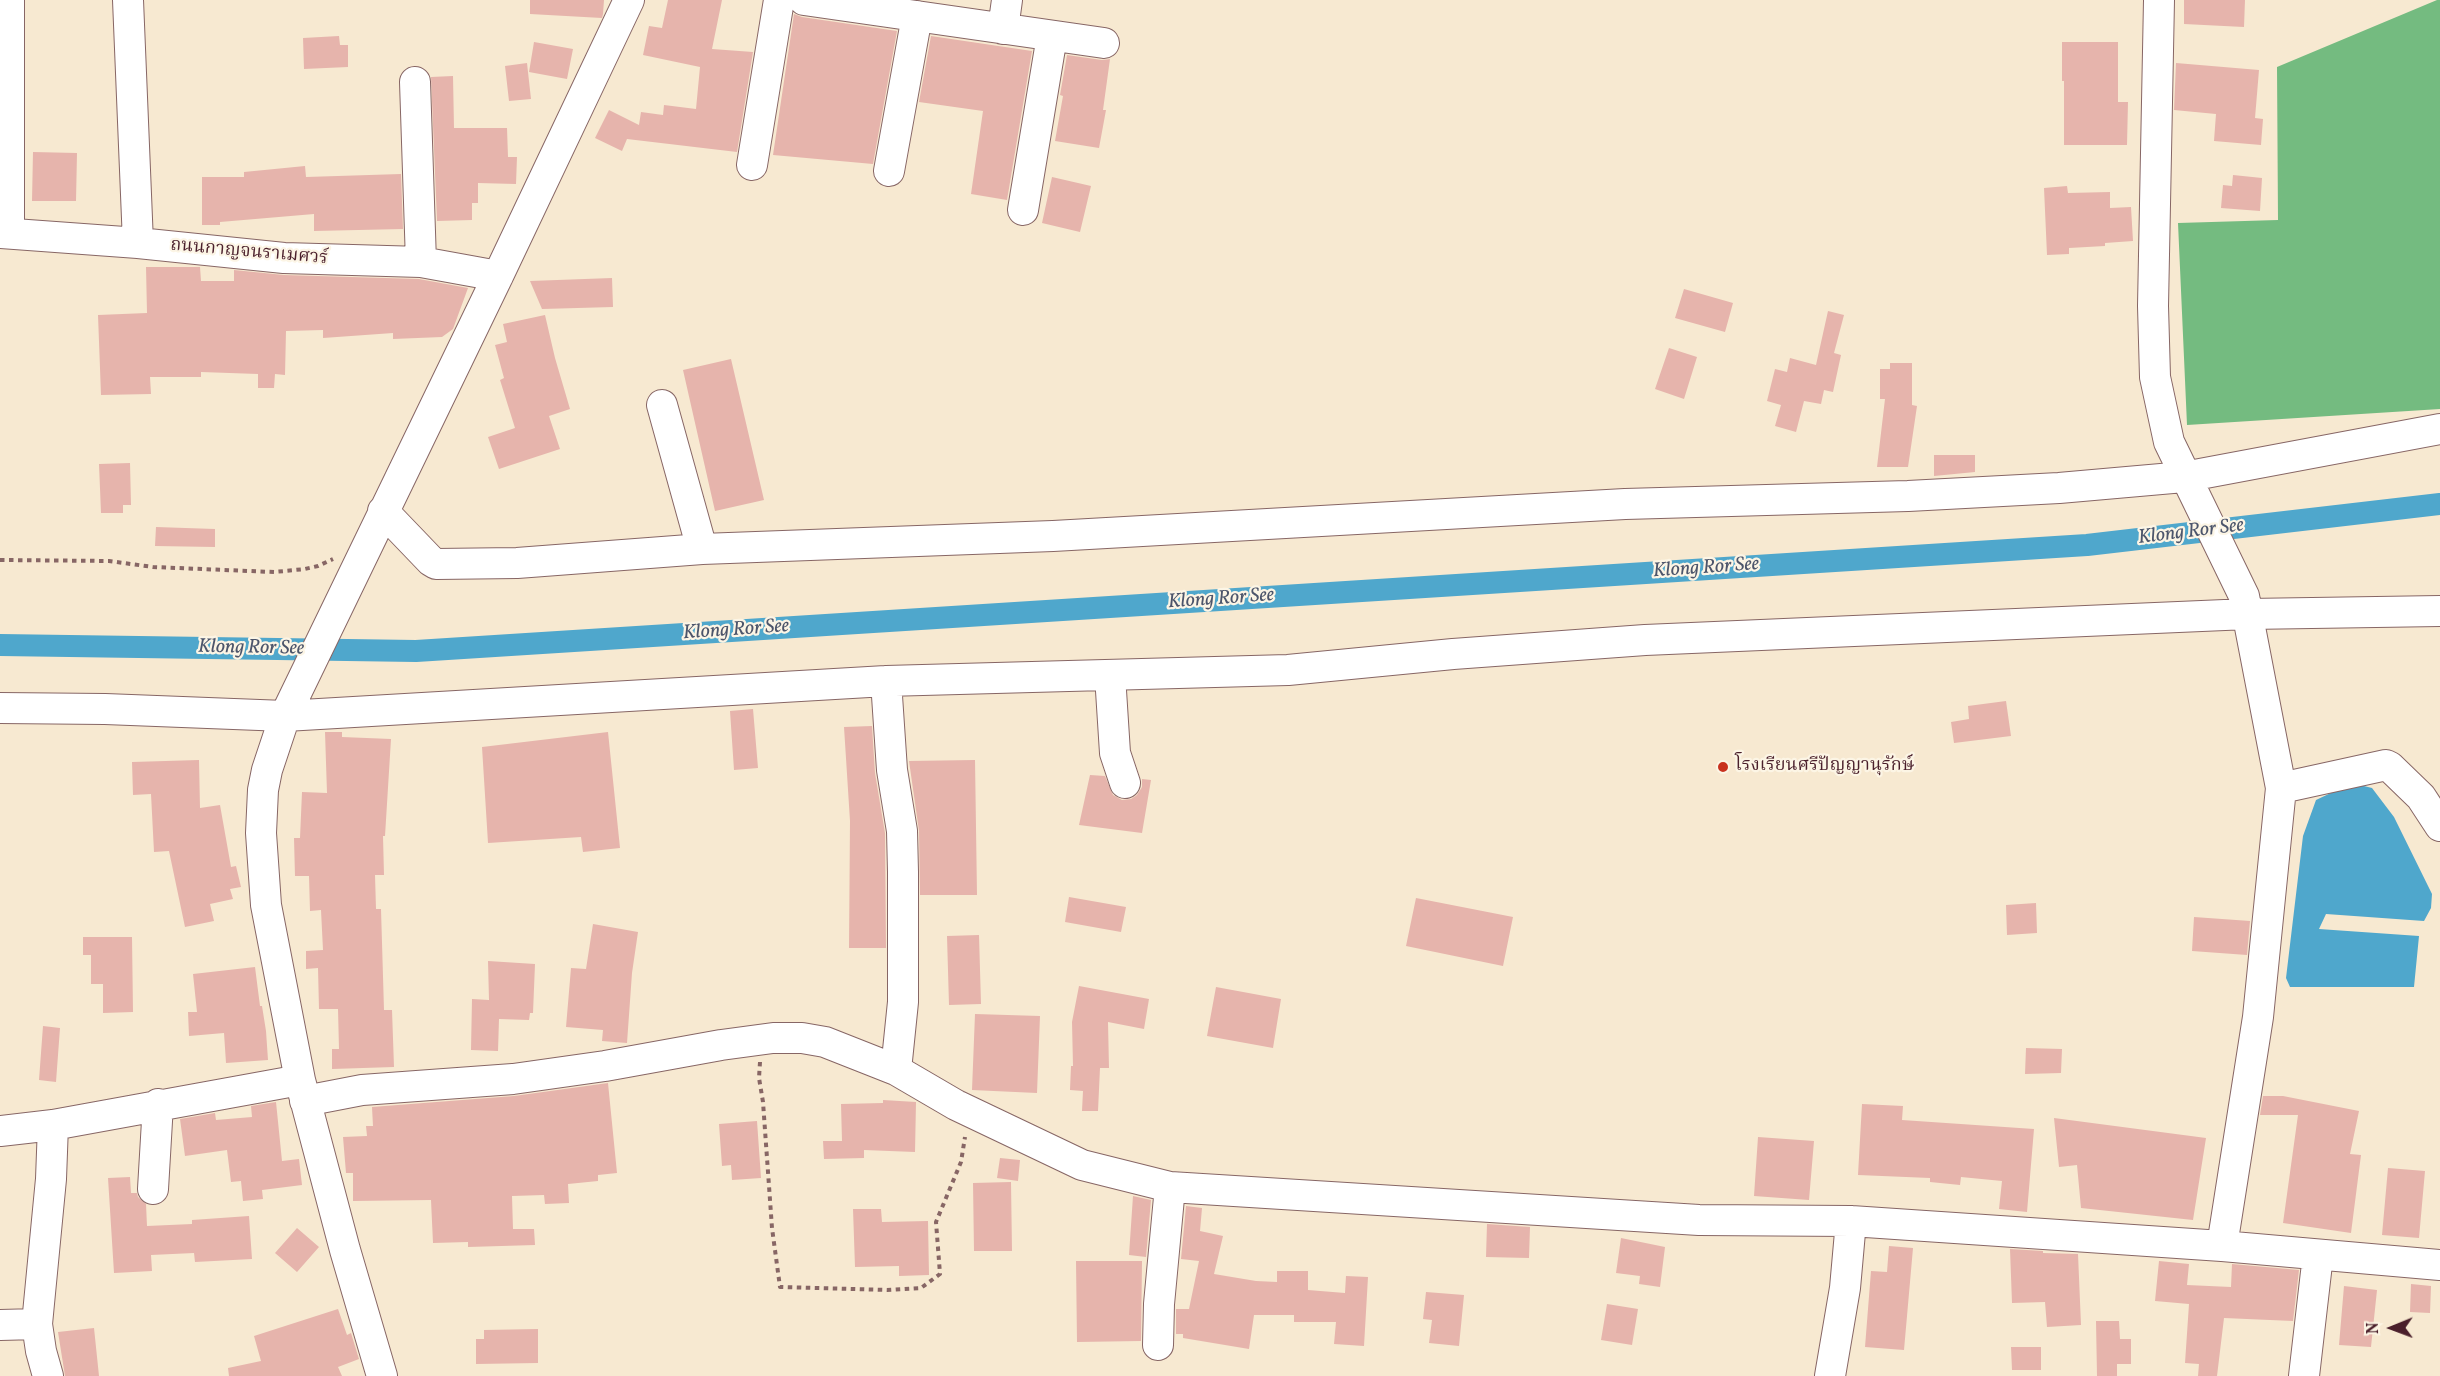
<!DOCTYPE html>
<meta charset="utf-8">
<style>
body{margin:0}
#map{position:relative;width:2440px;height:1376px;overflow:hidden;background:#f7e9d1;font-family:Vollkorn,serif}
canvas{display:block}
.north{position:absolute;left:2362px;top:1298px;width:60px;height:60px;-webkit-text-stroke:4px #fcf5e5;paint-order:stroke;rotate:269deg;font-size:16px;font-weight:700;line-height:24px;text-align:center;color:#4a1f2b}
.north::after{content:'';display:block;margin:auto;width:21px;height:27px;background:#4a1f2b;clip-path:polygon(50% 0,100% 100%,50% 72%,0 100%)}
</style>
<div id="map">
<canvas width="2440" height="1376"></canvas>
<div class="north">N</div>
</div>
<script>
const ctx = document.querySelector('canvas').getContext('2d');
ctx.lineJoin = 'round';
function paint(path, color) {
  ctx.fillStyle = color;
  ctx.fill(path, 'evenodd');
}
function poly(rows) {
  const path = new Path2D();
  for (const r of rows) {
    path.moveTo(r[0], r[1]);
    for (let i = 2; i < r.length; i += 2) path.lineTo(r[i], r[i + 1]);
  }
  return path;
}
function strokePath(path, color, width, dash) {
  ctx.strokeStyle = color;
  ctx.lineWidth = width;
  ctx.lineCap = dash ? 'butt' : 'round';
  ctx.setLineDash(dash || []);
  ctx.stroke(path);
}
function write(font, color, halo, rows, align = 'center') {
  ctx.font = font + ' Vollkorn,"Noto Serif Thai",serif';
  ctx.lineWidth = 4.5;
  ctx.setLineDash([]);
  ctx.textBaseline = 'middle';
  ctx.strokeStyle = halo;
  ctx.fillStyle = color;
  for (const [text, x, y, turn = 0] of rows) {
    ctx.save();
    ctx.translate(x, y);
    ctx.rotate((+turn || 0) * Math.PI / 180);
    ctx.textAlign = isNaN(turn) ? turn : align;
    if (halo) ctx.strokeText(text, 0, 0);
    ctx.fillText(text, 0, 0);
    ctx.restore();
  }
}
paint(poly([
 [2437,0,2440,0,2440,409,2187,425,2178,223,2278,220,2277,67]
]), '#74bb80');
paint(poly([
 [2352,783,2372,788,2394,817,2432,894,2431,908,2424,921,2326,914,2319,929,2419,936,2414,987,2290,987,2286,978,2303,836,2316,800]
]), '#4fa7cc');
strokePath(poly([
 [0,645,416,651,2087,545,2440,504]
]), '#4fa7cc', 22);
paint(poly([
 [530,0,604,0,603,14,602,18,530,14],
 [668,0,722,0,712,49,753,52,737,152,627,139,622,151,595,138,609,110,639,125,641,112,663,115,664,105,696,109,700,67,643,55,649,26,662,28],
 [2184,0,2245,0,2244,27,2184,24],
 [794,14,802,17,897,31,873,164,773,155],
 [339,36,340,45,348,45,348,67,304,69,303,38],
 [931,36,1032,51,1007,200,971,194,983,111,919,102],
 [534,42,573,49,567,79,529,72],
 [2062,42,2118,42,2118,102,2128,102,2127,145,2064,145,2064,81,2062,81],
 [1067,55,1102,60,1110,59,1103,110,1106,110,1099,148,1055,141,1063,96,1060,95],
 [527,63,531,99,509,101,505,66],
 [2176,63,2259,70,2255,118,2263,119,2261,145,2214,141,2216,114,2174,110],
 [453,76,454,128,507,128,508,157,517,157,516,184,478,183,478,203,472,203,472,220,437,221,431,77],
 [33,152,77,153,76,201,32,201],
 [305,166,306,177,401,174,403,229,314,231,314,214,220,222,220,225,202,225,202,177,244,177,244,172],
 [2233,175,2262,178,2260,211,2221,208,2223,185,2232,186],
 [1052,177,1091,186,1080,232,1042,223],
 [2067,186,2068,193,2110,192,2110,208,2131,207,2133,241,2105,243,2105,246,2069,248,2069,254,2047,255,2044,188],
 [146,267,200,267,201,281,234,281,234,270,284,275,419,279,468,288,453,329,442,337,393,339,393,333,323,338,323,330,286,331,285,375,275,374,274,388,258,388,258,374,201,372,201,377,150,377,151,394,101,395,98,315,147,313],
 [612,278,613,307,542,309,530,281],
 [1684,289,1733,303,1725,332,1675,318],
 [1828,311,1844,315,1834,353,1841,355,1833,392,1824,390,1821,404,1804,401,1796,432,1775,426,1781,405,1767,401,1775,369,1787,372,1790,358,1816,365],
 [545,315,555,358,570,409,549,416,560,449,499,469,488,437,515,428,500,380,504,378,495,345,507,342,503,324],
 [1669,348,1697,357,1684,399,1655,389],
 [731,359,764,500,715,511,683,370],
 [1890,363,1912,363,1912,405,1917,406,1908,467,1877,467,1885,399,1880,399,1880,369,1890,369],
 [1934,455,1975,455,1975,472,1934,476],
 [130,463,131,505,123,505,123,513,101,513,99,464],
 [156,527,215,529,215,547,155,546],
 [2006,701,2011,736,1954,743,1951,722,1969,719,1968,706],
 [753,709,758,768,734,770,730,711],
 [872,726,875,773,885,833,886,948,849,948,850,821,844,727],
 [325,732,342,732,342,737,391,739,385,836,383,836,384,875,375,875,376,909,381,909,384,1010,392,1010,394,1067,332,1069,332,1049,339,1049,338,1009,319,1009,318,968,306,969,306,951,323,950,321,910,310,911,309,876,295,876,294,838,300,838,302,792,327,793],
 [608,732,620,848,583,852,581,837,488,843,482,747],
 [199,760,200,808,220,805,231,867,236,866,241,887,230,889,233,899,210,904,214,921,185,927,169,851,154,852,151,794,133,795,132,762],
 [975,760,977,895,920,895,919,831,909,761],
 [1090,775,1105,776,1113,795,1122,800,1131,799,1137,795,1142,787,1142,779,1151,780,1142,833,1079,825],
 [1069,897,1126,907,1121,932,1065,922],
 [1416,898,1513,917,1503,966,1406,946],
 [2036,903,2037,933,2007,935,2006,905],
 [2194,917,2250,921,2247,955,2192,951],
 [593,924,638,932,632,973,627,1043,602,1041,603,1030,566,1027,571,968,586,969],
 [979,935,981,1004,949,1005,947,936],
 [83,937,132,937,133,1012,103,1013,103,984,91,984,91,955,83,955],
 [488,961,535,964,533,1013,530,1013,529,1020,499,1019,498,1051,471,1050,472,999,489,1000],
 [255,967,260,1006,262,1006,266,1031,268,1060,226,1063,224,1033,189,1036,188,1012,197,1012,193,974],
 [1079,986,1149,999,1144,1029,1108,1022,1109,1068,1100,1068,1098,1111,1082,1111,1083,1091,1070,1090,1071,1066,1073,1066,1072,1022],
 [1216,987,1281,999,1273,1048,1207,1036],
 [975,1014,1040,1016,1037,1093,972,1090],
 [43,1026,60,1028,56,1082,39,1080],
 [2026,1048,2062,1049,2061,1073,2025,1074],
 [608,1083,617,1173,598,1175,598,1181,568,1184,569,1203,545,1204,544,1195,512,1196,513,1229,534,1229,535,1245,468,1247,468,1242,433,1243,431,1200,353,1201,353,1173,346,1173,343,1137,367,1136,366,1126,373,1126,372,1107,514,1096],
 [2263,1096,2283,1096,2359,1111,2350,1154,2361,1155,2351,1233,2283,1223,2298,1115,2260,1115],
 [883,1100,916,1102,915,1152,864,1150,864,1158,824,1159,823,1141,842,1141,841,1104,883,1103],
 [276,1102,282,1161,299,1159,302,1185,262,1190,263,1199,243,1201,241,1181,231,1182,227,1150,185,1156,180,1119,215,1113,216,1120,252,1117,251,1106],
 [1862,1104,1903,1106,1902,1120,2034,1129,2027,1212,1999,1209,2002,1181,1961,1177,1960,1185,1930,1182,1930,1178,1858,1175],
 [2054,1118,2206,1138,2193,1220,2081,1208,2077,1165,2059,1167],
 [757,1121,761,1178,732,1180,731,1165,722,1166,719,1124],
 [1758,1137,1814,1141,1809,1200,1754,1196],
 [1000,1158,1020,1160,1018,1181,997,1178],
 [2388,1168,2425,1171,2419,1238,2382,1235],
 [130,1177,131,1193,137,1193,138,1197,146,1204,147,1226,192,1224,192,1220,249,1216,252,1259,195,1262,194,1253,151,1255,152,1271,114,1273,108,1178],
 [1011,1182,1012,1251,974,1251,973,1183],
 [1133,1196,1151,1200,1146,1257,1129,1255],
 [1186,1206,1202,1208,1200,1231,1223,1236,1214,1274,1256,1281,1277,1282,1277,1271,1308,1271,1308,1290,1345,1293,1346,1276,1368,1277,1364,1346,1334,1344,1336,1322,1294,1322,1294,1315,1254,1315,1249,1349,1183,1338,1183,1334,1176,1334,1176,1309,1189,1309,1199,1261,1181,1259],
 [853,1209,881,1209,882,1222,928,1221,929,1275,899,1276,899,1266,855,1267],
 [1487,1224,1530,1227,1529,1258,1486,1257],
 [297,1228,319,1247,297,1272,275,1253],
 [1621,1238,1665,1247,1660,1287,1639,1284,1640,1276,1616,1273],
 [1889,1246,1913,1248,1904,1350,1865,1347,1871,1271,1887,1272],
 [2010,1249,2043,1251,2043,1253,2078,1254,2081,1325,2047,1327,2045,1302,2012,1303],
 [1076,1261,1142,1261,1141,1341,1077,1342],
 [2159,1261,2189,1264,2187,1285,2231,1287,2232,1264,2299,1270,2293,1321,2224,1318,2217,1376,2198,1376,2199,1364,2185,1363,2189,1304,2155,1301],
 [2411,1284,2431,1286,2430,1313,2410,1312],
 [2344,1286,2377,1290,2371,1347,2339,1345],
 [1426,1292,1464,1295,1459,1346,1429,1343,1432,1320,1423,1319],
 [1607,1304,1638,1309,1632,1345,1601,1340],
 [338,1309,347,1335,351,1333,359,1359,338,1367,342,1376,229,1376,228,1368,261,1361,254,1336],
 [2096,1321,2119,1321,2120,1339,2131,1339,2131,1364,2117,1364,2117,1376,2097,1376],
 [94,1328,99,1376,65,1376,58,1332],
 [538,1329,538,1363,476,1364,476,1339,484,1339,484,1330],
 [2011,1347,2041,1347,2041,1370,2012,1370]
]), '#e6b4ac');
const minor = poly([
 [128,0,138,243],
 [804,0,1104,43],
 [2159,0,2153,306,2155,377,2169,442,2244,596,2281,788,2258,1017,2222,1246],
 [1003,29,1007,0],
 [415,82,421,262],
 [752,165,779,0],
 [889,171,917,16],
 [1023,210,1052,36],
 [0,233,138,243,284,258,421,262,498,276],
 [9,233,9,0],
 [662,405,702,549],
 [383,511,431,561,436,564,517,563,702,549,1053,536,1625,504,1908,496,2059,488,2184,477,2440,429],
 [1110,675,1115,753,1125,783],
 [886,681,892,770,902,831,903,872,903,1002,896,1070],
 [0,708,105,709,285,716,886,681,1288,670,1453,654,1645,640,2248,614,2440,611],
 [2281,788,2386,765,2390,767,2421,797,2440,826],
 [305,1101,362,1090,513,1079,605,1066,721,1045,773,1038,802,1038,825,1042,896,1070,956,1105,1082,1165,1170,1187,1699,1220,1851,1221,2222,1246,2440,1265],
 [0,1131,53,1125,300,1080],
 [153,1189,158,1104],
 [0,1325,37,1324],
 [1158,1345,1159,1304,1170,1187],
 [48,1376,41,1351,37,1324,51,1179,53,1125],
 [382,1376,345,1250,300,1080,266,905,261,833,263,790,267,770,285,716,498,276,629,0],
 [1830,1376,1845,1288,1851,1221],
 [2304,1376,2318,1255]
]);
strokePath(minor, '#876665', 32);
strokePath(poly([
 [0,560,109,561,153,567,274,572,305,569,318,566,333,559],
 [760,1062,759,1078,763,1102,772,1228,780,1287,887,1290,921,1288,940,1274,936,1222,961,1162,965,1137]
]), '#876665', 4, [4.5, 4.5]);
strokePath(minor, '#fff', 30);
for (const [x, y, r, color] of [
 [1723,767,6,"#c8321e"]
]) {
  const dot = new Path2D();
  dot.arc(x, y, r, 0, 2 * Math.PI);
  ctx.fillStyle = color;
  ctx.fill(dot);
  strokePath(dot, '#fcf5e5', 2);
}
write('18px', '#4a1f2b', '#fcf5e5', [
 ["ถนนกาญจนราเมศวร์",249,253,5]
]);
write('18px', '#4a1f2b', '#fcf5e5', [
 ["โรงเรียนศรีปัญญานุรักษ์",1735,767]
], 'left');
write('italic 20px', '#4c556b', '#fcf5e5', [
 ["Klong Ror See",2191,533,-7],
 ["Klong Ror See",1706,569,-4],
 ["Klong Ror See",1221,600,-4],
 ["Klong Ror See",736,631,-4],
 ["Klong Ror See",251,649,1]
]);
</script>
